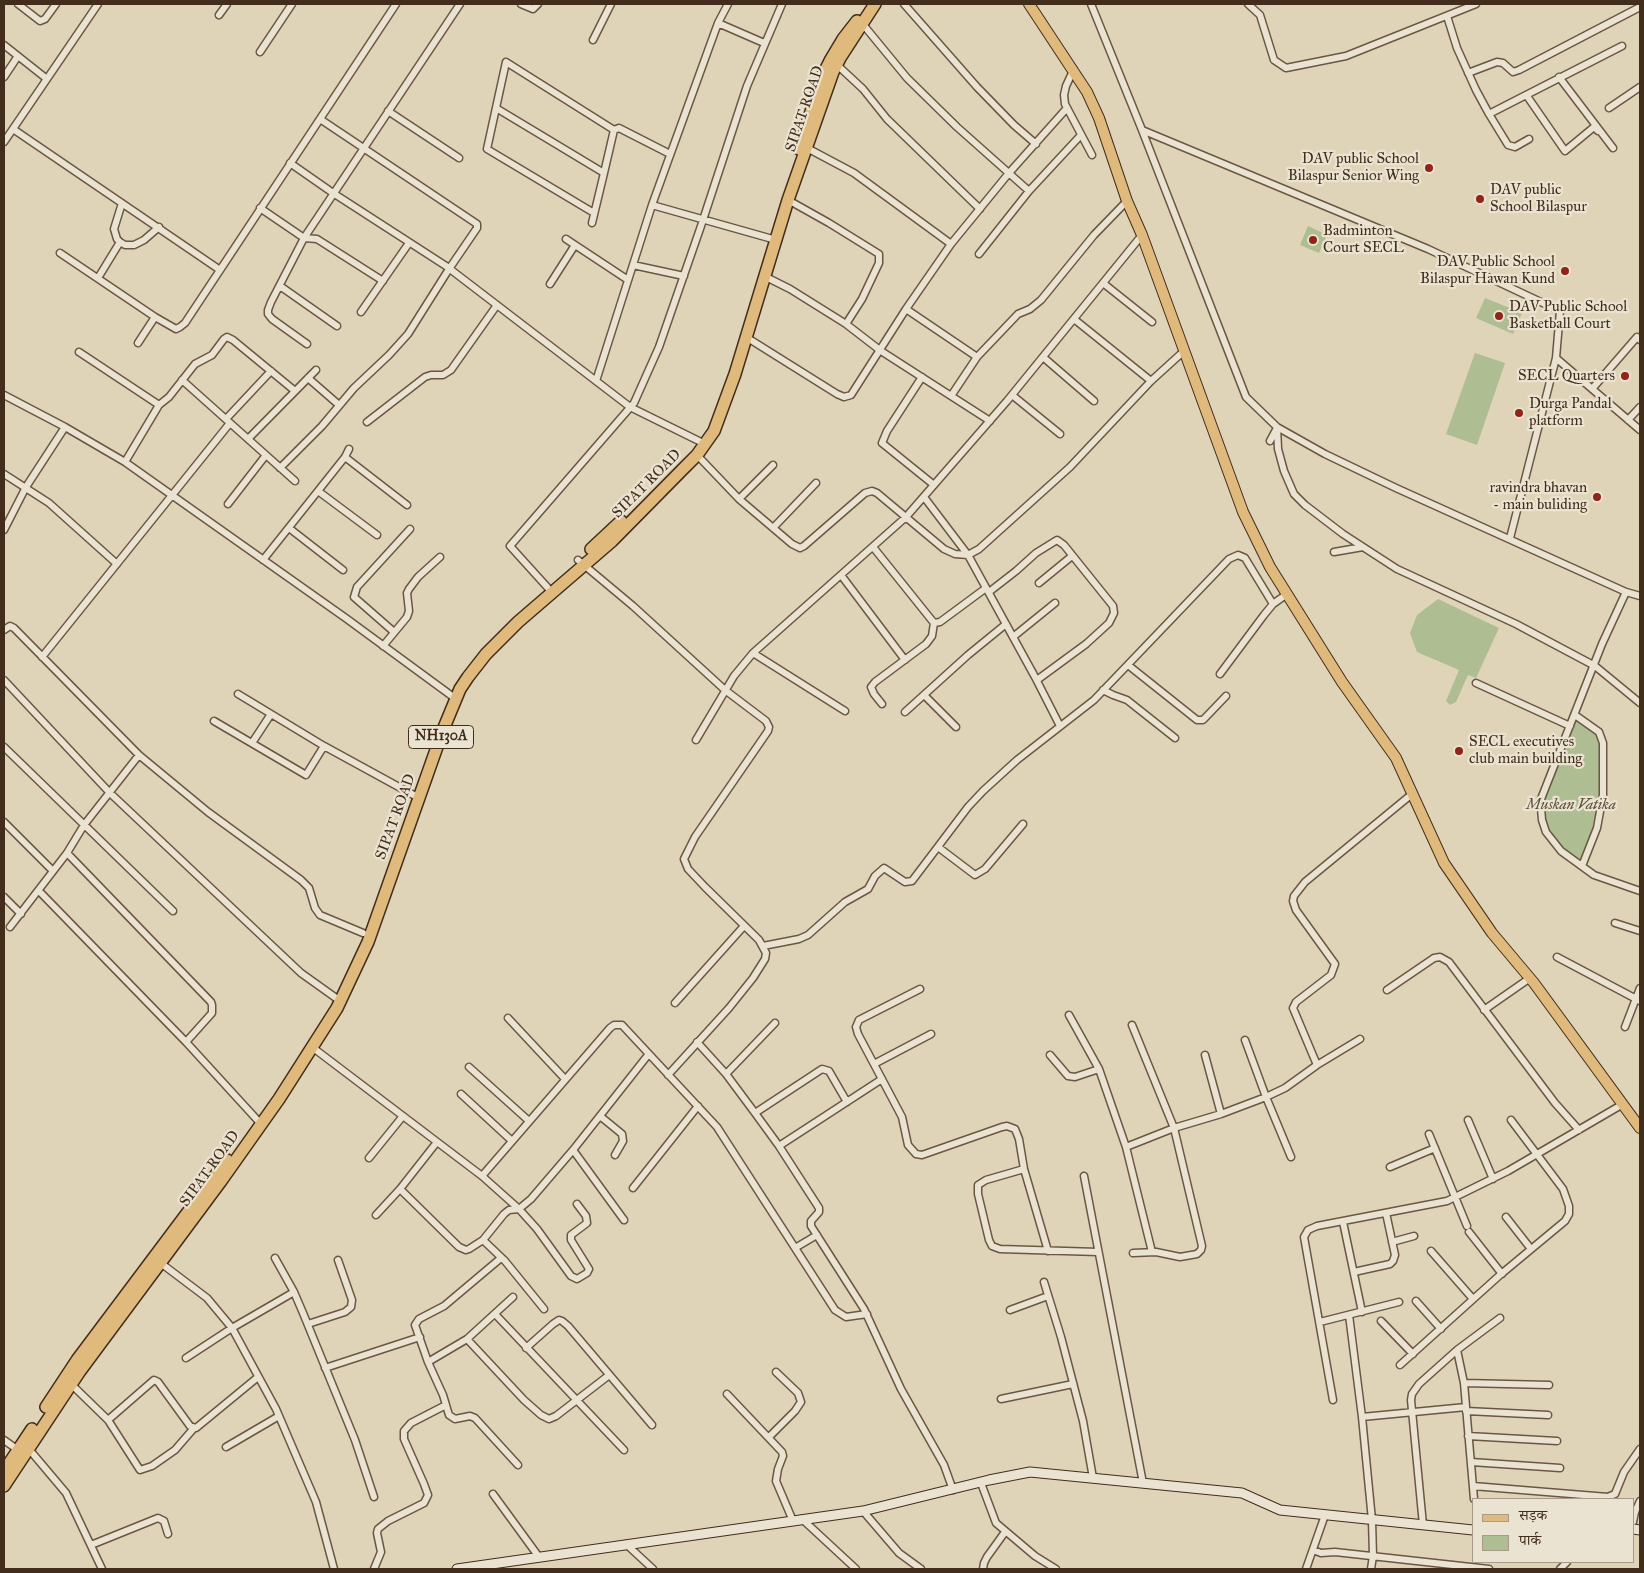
<!DOCTYPE html>
<meta charset="utf-8">
<style>
body{margin:0}
#map{position:relative;width:1644px;height:1573px;overflow:hidden;background:#e0d4b8;font-family:"IM FELL Great Primer","Noto Serif Devanagari",serif}
canvas{display:block}
.frame{position:absolute;inset:0;border:5px solid #422d1c;pointer-events:none}
.legend{position:absolute;left:1472px;top:1498px;width:162px;height:65px;box-sizing:border-box;background:#ebe3d1;border:1px solid #a79a89;margin:0;padding:6px 9px;list-style:none;font-size:15px;color:#422d1c}
.legend li{display:flex;align-items:center;gap:10px;height:25px}
.legend b{width:25px;border:1px solid #a79a89}
</style>
<div id="map">
<canvas width="1644" height="1573"></canvas>
<div class="frame"></div>
<ul class="legend">
<li><b style="height:6px;background:#e0ba7c"></b>सड़क</li>
<li><b style="height:14px;background:#aebd92"></b>पार्क</li>
</ul>
</div>
<script>
const ctx = document.querySelector('canvas').getContext('2d');
ctx.lineJoin = 'round';
function paint(path, color) {
  ctx.fillStyle = color;
  ctx.fill(path, 'evenodd');
}
function poly(rows) {
  const path = new Path2D();
  for (const r of rows) {
    path.moveTo(r[0], r[1]);
    for (let i = 2; i < r.length; i += 2) path.lineTo(r[i], r[i + 1]);
  }
  return path;
}
function strokePath(path, color, width, dash) {
  ctx.strokeStyle = color;
  ctx.lineWidth = width;
  ctx.lineCap = dash ? 'butt' : 'round';
  ctx.setLineDash(dash || []);
  ctx.stroke(path);
}
function write(font, color, halo, rows, align = 'center') {
  ctx.font = font + ' "IM FELL Great Primer",serif';
  ctx.lineWidth = 4.5;
  ctx.setLineDash([]);
  ctx.textBaseline = 'middle';
  ctx.strokeStyle = halo;
  ctx.fillStyle = color;
  for (const [text, x, y, turn = 0] of rows) {
    ctx.save();
    ctx.translate(x, y);
    ctx.rotate((+turn || 0) * Math.PI / 180);
    ctx.textAlign = isNaN(turn) ? turn : align;
    if (halo) ctx.strokeText(text, 0, 0);
    ctx.fillText(text, 0, 0);
    ctx.restore();
  }
}
paint(poly([
 [1308,226,1327,235,1319,253,1300,245],
 [1485,298,1522,313,1513,334,1476,318],
 [1475,353,1505,363,1477,445,1446,434],
 [1438,599,1499,628,1476,678,1468,675,1456,702,1450,705,1446,701,1459,670,1417,652,1410,633,1417,615],
 [1575,715,1599,732,1603,795,1597,828,1581,864,1576,862,1546,832,1541,808,1559,754]
]), '#aebd92');
const street = poly([
 [18,4,40,21,45,19,56,4],
 [521,4,533,9,538,4],
 [904,4,977,87,1014,125,1036,144],
 [1091,4,1142,130,1246,397,1277,427,1325,454,1396,488,1626,592,1640,596],
 [1248,4,1260,15,1274,60,1286,68,1346,56,1476,4],
 [219,15,227,4],
 [1447,16,1457,48,1476,90,1489,114,1508,145,1515,147,1529,139],
 [861,22,907,78,957,127,1029,191],
 [718,23,764,43],
 [593,40,611,4],
 [4,45,47,79],
 [260,52,292,4],
 [835,63,863,89,887,119,980,209],
 [1073,71,1066,86,1064,95,1065,104,1092,155],
 [1468,73,1497,62,1503,63,1513,72,1519,70,1640,7],
 [4,77,18,56],
 [1559,77,1613,148],
 [1527,96,1565,151,1594,127,1598,131],
 [496,108,604,173],
 [1609,108,1640,87],
 [388,111,459,158],
 [1489,114,1622,46],
 [13,129,220,270],
 [614,130,619,128,670,154],
 [1142,130,1428,249,1560,311,1556,358,1510,538],
 [4,142,98,4],
 [807,148,854,173,951,244],
 [290,163,333,193,446,266,630,407,705,444],
 [788,200,829,223,879,254,879,263,862,299,846,324],
 [122,203,114,229,117,239,120,242,125,245,134,245,144,240,159,227],
 [652,205,776,240],
 [260,208,304,238,317,239,383,281],
 [592,223,604,173,614,130,506,62,487,149,594,213],
 [566,239,628,280],
 [60,253,155,317,176,329,180,327,185,323,396,4],
 [979,254,1029,191,1081,135],
 [633,265,684,276],
 [764,276,790,289,846,324,881,351,990,421],
 [98,278,120,242],
 [1103,283,1152,322],
 [550,284,575,245],
 [280,286,337,326],
 [906,309,977,357],
 [361,312,409,243],
 [1074,319,1151,381],
 [746,337,837,394,844,397,851,395,906,309,951,244,1009,173,1067,108],
 [138,343,155,317],
 [307,344,272,319,268,314,268,310,271,302,304,238,460,4],
 [79,352,159,405,125,462],
 [1043,357,1094,401],
 [1556,358,1640,430],
 [922,377,887,431,882,443,934,485],
 [308,378,339,405],
 [182,380,295,481],
 [596,381,652,205,718,23,728,4],
 [1592,389,1637,337,1640,340],
 [4,395,65,427,125,462,347,619,456,699],
 [1012,395,1060,434],
 [951,396,977,357,1018,314,1030,309,1041,300,1094,235,1127,201],
 [159,405,169,397,195,364,212,355,224,339,227,337,233,340,295,391],
 [226,419,271,371],
 [1628,420,1640,407],
 [367,422,425,377,431,375,443,375,451,370,497,305],
 [1277,427,1278,449,1284,471,1294,494,1305,505,1343,534,1397,569,1516,624,1595,666,1640,703],
 [248,439,316,370],
 [1270,441,1277,428],
 [697,455,739,499,792,544,800,548,804,546,865,493,872,491,877,493,944,549,955,554,968,555,979,549,1070,467,1151,381,1184,351],
 [345,457,407,505],
 [280,468,322,426,354,388,389,355,408,334,449,269,477,228,477,224,320,119],
 [4,474,49,503,117,564],
 [318,491,377,535],
 [924,497,968,555,1035,677,1060,726],
 [739,499,773,465],
 [228,504,266,455],
 [289,528,343,570],
 [773,528,816,483],
 [4,530,26,487,65,427],
 [873,547,934,623,940,622,986,588],
 [1334,552,1363,547],
 [263,560,345,457,349,449],
 [578,560,633,606,725,690,766,721,769,727,768,731,695,837,684,859,688,869,705,887,759,940,766,953,765,959,753,978,729,1008,668,1075],
 [841,575,905,660],
 [1039,583,1072,556],
 [548,588,510,546,634,403,659,347,701,226,747,86,782,4],
 [989,592,1016,571,1036,553,1057,540,1064,545,1113,606,1114,613,1109,623,1086,644,1037,680],
 [1626,592,1602,644,1541,799,1541,808,1542,820,1546,832,1561,851,1594,875,1640,891],
 [4,630,10,626,14,628,139,755,208,812,301,880,309,888,315,908,320,915,363,933],
 [394,632,354,597,357,587,410,529],
 [1013,637,1055,603],
 [383,646,407,617,409,611,407,593,409,589,418,577,440,557],
 [753,653,845,711],
 [42,657,230,423],
 [1128,665,1197,720,1203,720,1226,696],
 [1220,674,1264,615,1273,604,1287,594],
 [4,680,110,793,301,973,336,998],
 [1476,683,1570,726],
 [1103,690,1113,695,1127,700,1175,738],
 [238,694,324,746,419,798],
 [924,695,956,727],
 [882,704,874,694,871,687,875,682,926,644,932,636,934,623],
 [905,712,968,655,1006,624],
 [1575,715,1599,732,1603,743,1603,795,1597,828,1582,866],
 [214,721,306,775,324,746],
 [696,740,734,676,753,653,906,517,1007,401,1142,235],
 [252,743,271,714],
 [4,747,173,911],
 [4,822,53,871],
 [938,847,975,875,985,869,1023,824],
 [67,853,211,1002,212,1005,212,1013,186,1042],
 [39,891,186,1042,261,1124],
 [4,897,21,914],
 [1615,923,1640,931],
 [10,927,67,853,84,825,139,755],
 [763,946,799,939,808,935,845,902,868,889,875,876,884,868,905,882,912,881,968,807,983,791,1017,760,1094,700,1229,559,1238,555,1245,558,1273,604],
 [1557,957,1640,1001],
 [920,989,859,1020,856,1027,858,1034,902,1117,908,1145,916,1154,922,1155,1002,1127,1007,1126,1015,1129,1019,1139,1024,1169,1048,1251],
 [1387,990,1434,958,1440,957,1449,962,1555,1103,1579,1130],
 [675,1003,744,926],
 [1484,1010,1530,978],
 [1069,1015,1099,1069,1126,1147,1152,1252],
 [508,1018,565,1079],
 [1132,1025,1174,1128,1202,1246,1201,1250,1197,1254,1180,1257,1156,1252,1133,1253],
 [1625,1027,1640,988],
 [1245,1040,1266,1097,1291,1157],
 [697,1042,726,1074,755,1113,779,1146,819,1208,819,1212,811,1221,811,1226,864,1309,901,1389,944,1465,953,1490],
 [312,1047,482,1176,519,1209,537,1229,571,1276,577,1279,587,1273,589,1269,571,1240,571,1235,587,1223,586,1216,577,1204],
 [1050,1055,1068,1076,1075,1077,1099,1069],
 [1205,1055,1221,1114],
 [874,1064,931,1034],
 [1317,1065,1293,1008,1296,1002,1331,975,1335,964,1296,910,1293,901,1294,896,1305,882,1412,794],
 [469,1067,529,1121],
 [726,1074,775,1023],
 [461,1094,512,1141],
 [755,1113,822,1069,829,1071,847,1102],
 [600,1116,622,1134,623,1141,615,1155],
 [1468,1120,1493,1179],
 [1429,1134,1467,1226],
 [779,1146,882,1079],
 [1126,1147,1174,1128,1221,1114,1266,1097,1285,1088,1317,1065,1360,1039],
 [573,1150,624,1220],
 [369,1158,403,1116],
 [1390,1167,1435,1148],
 [1024,1169,986,1180,978,1185,978,1194,989,1240,992,1246,1000,1249,1098,1252],
 [482,1176,610,1028,614,1025,622,1025,717,1127,835,1310,846,1317,867,1314],
 [1084,1176,1143,1483],
 [633,1188,698,1106],
 [400,1189,459,1247,466,1250,469,1249,483,1240,504,1214,509,1210,519,1209,531,1199,573,1150,648,1055],
 [376,1215,400,1189,437,1142],
 [1506,1217,1531,1249],
 [1343,1222,1362,1312],
 [1469,1232,1502,1274],
 [483,1240,505,1261,544,1309],
 [1392,1242,1414,1236],
 [795,1248,817,1235],
 [1431,1251,1473,1299],
 [275,1258,294,1292,303,1313,355,1440,374,1497],
 [501,1258,444,1306,419,1319,415,1325,428,1362,443,1395,449,1415,455,1419,470,1416,475,1418,518,1465],
 [158,1261,207,1298,232,1328,276,1409,316,1502,334,1569],
 [1354,1272,1390,1264,1393,1261,1395,1255,1386,1213],
 [1044,1282,1061,1337,1083,1421,1093,1478],
 [1416,1301,1441,1329],
 [1010,1310,1048,1296],
 [495,1314,624,1450],
 [1349,1315,1362,1417,1372,1520,1373,1556,1371,1569],
 [1381,1321,1413,1354],
 [1320,1322,1399,1302],
 [308,1324,345,1312,351,1307,352,1300,338,1260],
 [467,1339,524,1400,541,1415,549,1419,556,1416,608,1376],
 [526,1348,553,1324,559,1320,562,1321,568,1326,652,1425],
 [1457,1350,1464,1383,1474,1499],
 [186,1358,232,1328,294,1292],
 [428,1362,467,1339,513,1297],
 [1400,1365,1500,1275,1565,1221,1569,1214,1569,1206,1563,1189,1511,1120],
 [325,1368,420,1337],
 [1464,1383,1549,1385],
 [71,1384,108,1420,140,1470,152,1466,175,1450,194,1428],
 [727,1394,782,1452,783,1456,778,1469,776,1481,793,1521],
 [1001,1399,1073,1384],
 [1333,1400,1304,1237,1308,1230,1317,1226,1447,1201,1508,1171,1623,1104],
 [1466,1411,1548,1415],
 [1362,1417,1466,1407],
 [108,1420,154,1380,158,1382,190,1426,196,1428,258,1377],
 [1468,1436,1557,1441],
 [769,1437,795,1411,801,1402,798,1393,776,1372],
 [4,1440,18,1450],
 [226,1447,279,1416],
 [28,1448,66,1493,102,1569],
 [1471,1462,1560,1468],
 [981,1483,996,1523,1035,1556,1056,1569],
 [1473,1486,1608,1497,1615,1494,1624,1472,1640,1449],
 [493,1494,539,1557],
 [863,1511,899,1553,921,1569],
 [802,1519,856,1569],
 [1633,1522,1635,1512,1640,1501],
 [1423,1525,1411,1400,1412,1394,1419,1384,1457,1350,1500,1318],
 [626,1544,653,1569],
 [91,1545,158,1518,164,1521,168,1534],
 [1313,1550,1321,1553,1335,1552,1489,1569],
 [374,1569,381,1552,377,1533,378,1529,388,1521,424,1503,428,1495,424,1484,404,1439,404,1431,411,1423,446,1405],
 [983,1569,984,1563,987,1557,1005,1532],
 [1306,1569,1325,1515],
 [1560,1569,1567,1562]
]);
const secondary = poly([
 [1633,1529,1640,1530],
 [457,1569,863,1511,989,1480,1030,1472,1242,1493,1280,1510,1473,1530]
]);
const primary = poly([
 [1029,4,1087,92,1099,118,1127,201,1142,235,1243,512,1270,567,1342,682,1396,758,1444,863,1492,933,1534,983,1640,1128]
]);
const highway = poly([
 [799,149,823,75,831,59,843,39,857,21],
 [591,549,621,521],
 [46,1407,77,1360,227,1160],
 [4,1471,32,1429],
 [4,1486,80,1371,221,1181,279,1099,337,1008,368,942,443,730,460,689,468,677,486,654,518,622,612,541,683,469,697,455,714,431,735,374,788,200,833,72,840,58,875,4]
]);
strokePath(street, '#6a5743', 9);
strokePath(secondary, '#422d1c', 11);
strokePath(primary, '#422d1c', 12);
strokePath(highway, '#422d1c', 14);
strokePath(street, '#ebe3d1', 6);
strokePath(secondary, '#ebe3d1', 9);
strokePath(primary, '#e0ba7c', 10);
strokePath(highway, '#e0ba7c', 11);
for (const [x, y, r, color] of [
 [1429,168,5,"#8f2418"],
 [1480,199,5,"#8f2418"],
 [1313,240,5,"#8f2418"],
 [1565,271,5,"#8f2418"],
 [1499,316,5,"#8f2418"],
 [1625,376,5,"#8f2418"],
 [1519,413,5,"#8f2418"],
 [1597,497,5,"#8f2418"],
 [1459,751,5,"#8f2418"]
]) {
  const dot = new Path2D();
  dot.arc(x, y, r, 0, 2 * Math.PI);
  ctx.fillStyle = color;
  ctx.fill(dot);
  strokePath(dot, '#ebe3d1', 2);
}
for (const [x, y, w] of [
 [441,737,65]
]) {
  const box = new Path2D();
  box.roundRect(x - w / 2, y - 11.5, w, 23, 4);
  ctx.fillStyle = '#ebe3d1';
  ctx.fill(box);
  strokePath(box, '#422d1c', 1);
}
write('bold 14px', '#422d1c', null, [
 ["NH130A",441,737]
]);
write('15px', '#422d1c', '#ebe3d1', [
 ["SIPAT ROAD",805,109,-71],
 ["SIPAT ROAD",647,484,-45],
 ["SIPAT ROAD",396,817,-70],
 ["SIPAT ROAD",210,1169,-54]
]);
write('15px', '#422d1c', '#ebe3d1', [
 ["DAV public School",1419,159,"right"],
 ["Bilaspur Senior Wing",1419,176,"right"],
 ["DAV public",1490,190],
 ["School Bilaspur",1490,207],
 ["Badminton",1323,231],
 ["Court SECL",1323,248],
 ["DAV Public School",1555,262,"right"],
 ["Bilaspur Hawan Kund",1555,279,"right"],
 ["DAV Public School",1509,307],
 ["Basketball Court",1509,324],
 ["SECL Quarters",1615,376,"right"],
 ["Durga Pandal",1529,404],
 ["platform",1529,421],
 ["ravindra bhavan",1587,488,"right"],
 ["- main buliding",1587,505,"right"],
 ["SECL executives",1469,742],
 ["club main building",1469,759]
], 'left');
write('italic 15px', '#584a34', '#ebe3d1', [
 ["Muskan Vatika",1571,805]
]);
</script>
